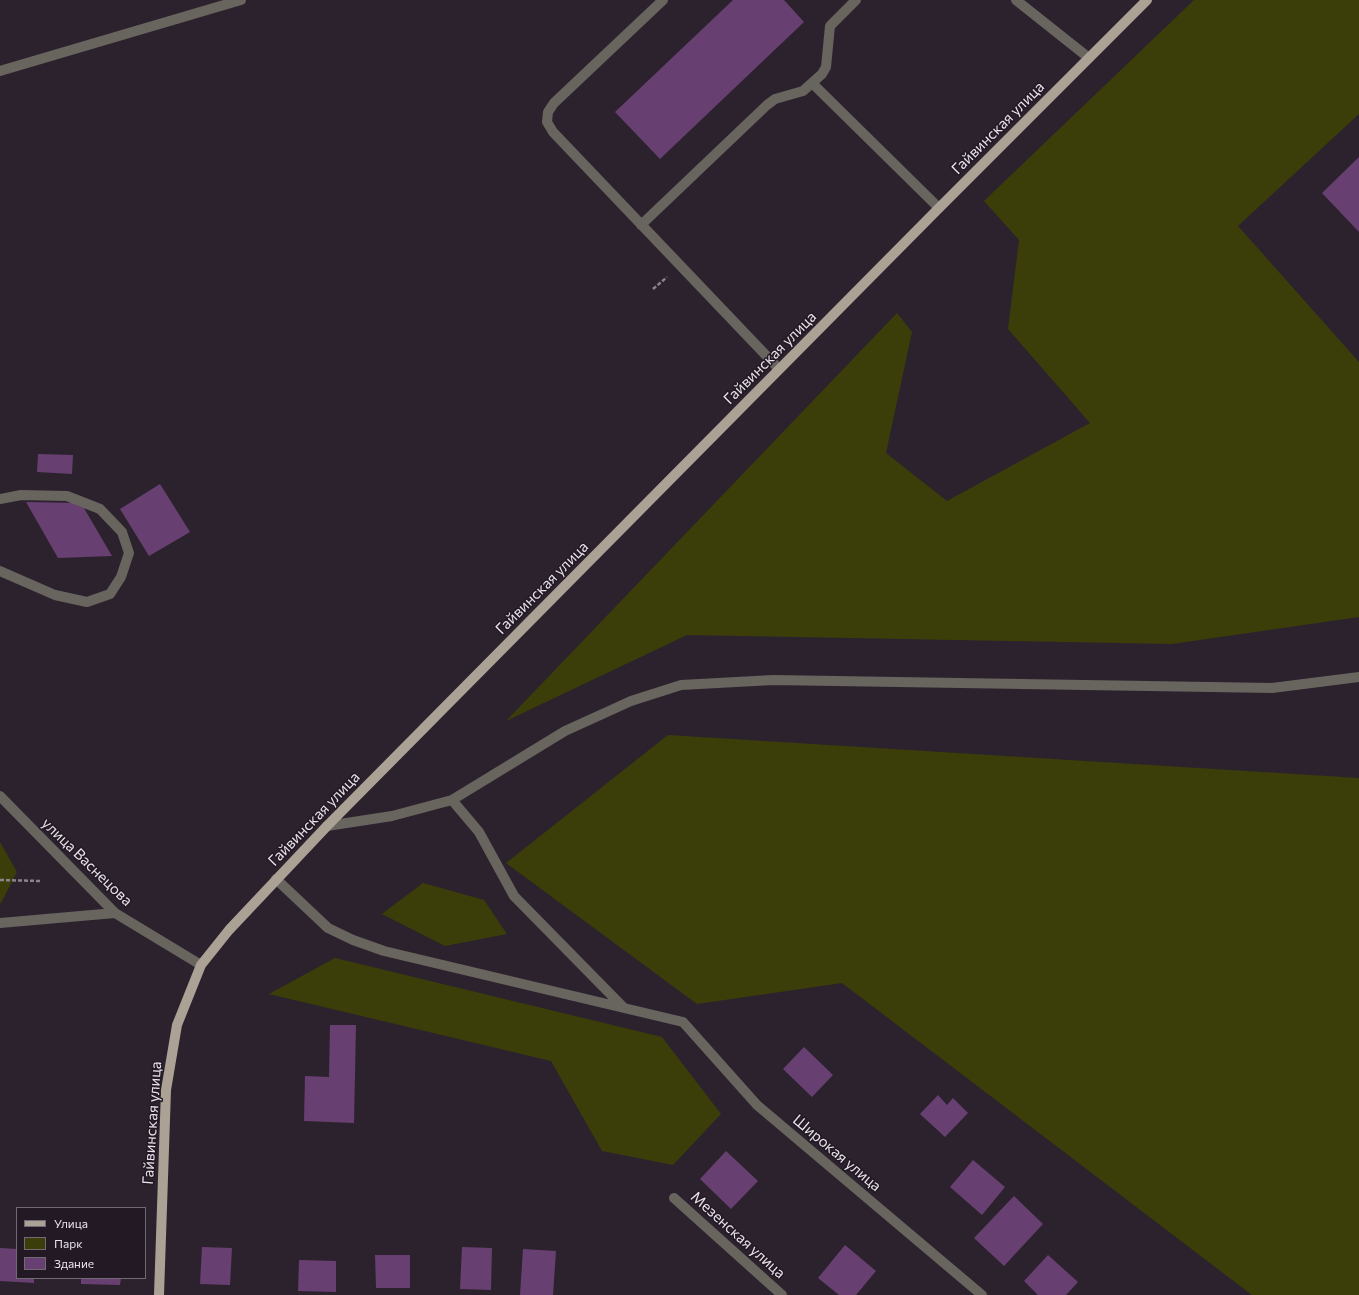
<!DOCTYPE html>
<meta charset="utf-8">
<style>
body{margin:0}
#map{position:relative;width:1359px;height:1295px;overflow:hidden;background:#2c222e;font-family:Commissioner,sans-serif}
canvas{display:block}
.legend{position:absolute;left:16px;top:1207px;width:130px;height:72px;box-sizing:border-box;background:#221924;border:1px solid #716973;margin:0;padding:5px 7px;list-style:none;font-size:12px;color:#e8e2e9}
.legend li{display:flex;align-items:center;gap:8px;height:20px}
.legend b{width:20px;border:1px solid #716973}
</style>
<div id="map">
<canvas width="1359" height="1295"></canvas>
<ul class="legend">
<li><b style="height:5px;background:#aba195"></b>Улица</li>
<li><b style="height:11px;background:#3b3e08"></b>Парк</li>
<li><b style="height:11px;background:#683f71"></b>Здание</li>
</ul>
</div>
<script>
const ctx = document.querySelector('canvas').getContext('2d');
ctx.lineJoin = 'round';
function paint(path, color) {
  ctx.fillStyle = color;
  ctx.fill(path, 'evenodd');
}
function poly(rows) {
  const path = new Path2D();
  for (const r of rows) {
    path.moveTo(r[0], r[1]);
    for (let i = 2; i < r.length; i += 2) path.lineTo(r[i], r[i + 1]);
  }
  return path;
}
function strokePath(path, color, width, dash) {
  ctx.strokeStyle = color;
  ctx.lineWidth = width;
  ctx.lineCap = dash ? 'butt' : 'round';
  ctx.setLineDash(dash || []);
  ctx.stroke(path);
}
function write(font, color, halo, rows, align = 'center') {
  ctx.font = font + ' Commissioner,sans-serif';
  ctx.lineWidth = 3;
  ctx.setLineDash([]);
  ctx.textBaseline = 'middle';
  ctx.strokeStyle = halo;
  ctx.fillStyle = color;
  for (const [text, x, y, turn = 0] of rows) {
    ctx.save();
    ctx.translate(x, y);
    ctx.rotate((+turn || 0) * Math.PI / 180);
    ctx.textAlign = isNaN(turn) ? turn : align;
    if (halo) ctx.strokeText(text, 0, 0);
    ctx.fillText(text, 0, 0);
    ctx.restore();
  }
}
paint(poly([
 [1194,0,1359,0,1359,114,1238,226,1359,362,1359,617,1172,644,687,635,506,721,897,313,912,332,886,453,947,501,1090,423,1008,329,1019,240,984,201],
 [668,735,1359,778,1359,1295,1252,1295,842,983,697,1004,506,863],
 [0,842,17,872,1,903,0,903],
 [423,883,484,900,507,934,445,946,382,914],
 [335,958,662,1037,721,1114,673,1165,602,1151,551,1061,269,994]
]), '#3b3e08');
paint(poly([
 [733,0,784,0,804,22,660,159,615,112],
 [1359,157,1359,232,1322,193],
 [38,454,73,455,72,474,37,472],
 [160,484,190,532,149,556,120,509],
 [26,502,81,503,112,556,58,558],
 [330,1025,356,1025,354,1123,304,1121,305,1076,329,1077],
 [804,1047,833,1075,812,1097,783,1069],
 [938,1095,947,1105,953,1098,968,1113,945,1137,920,1114],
 [726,1151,758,1181,731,1209,700,1179],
 [973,1160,1005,1187,982,1215,950,1187],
 [1014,1196,1043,1224,1004,1266,974,1238],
 [845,1245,876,1271,856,1295,839,1295,818,1278],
 [202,1247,232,1248,230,1285,200,1284],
 [462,1247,492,1248,491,1290,460,1289],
 [0,1248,17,1249,17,1278,34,1278,34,1283,0,1281],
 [523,1249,556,1251,553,1295,520,1295],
 [375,1255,410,1255,410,1288,376,1288],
 [1048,1255,1078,1282,1066,1295,1038,1295,1024,1281],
 [299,1260,336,1261,336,1292,298,1291],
 [81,1278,121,1278,120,1285,81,1284]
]), '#683f71');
strokePath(poly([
 [653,289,667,277],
 [0,880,40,881]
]), '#8b838d', 2.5, [4, 2]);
strokePath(poly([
 [663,0,554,103,548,112,547,122,553,132,779,369],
 [1016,0,1089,58],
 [0,71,241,0],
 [812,83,939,208],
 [641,225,767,105,775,99,803,91,822,74,826,67,830,26,856,0],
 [0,499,21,495,67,496,100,509,122,532,129,553,121,577,110,594,87,602,55,595,0,571],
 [0,796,115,913,201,965],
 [452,800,479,832,514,896,624,1008],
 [327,826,392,816,452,800,565,731,631,701,681,685,773,680,1272,688,1359,677],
 [276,879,328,928,353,940,384,951,683,1022,757,1105,982,1295],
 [0,923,115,913],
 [674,1198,782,1295]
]), '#68645e', 10);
strokePath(poly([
 [159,1295,166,1090,177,1025,201,965,229,930,327,826,939,208,1147,0]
]), '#aba195', 10);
write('15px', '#e8e2e9', '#221924', [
 ["Гайвинская улица",998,128,-45],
 ["Гайвинская улица",770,358,-45],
 ["Гайвинская улица",542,588,-45],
 ["Гайвинская улица",314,819,-46],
 ["улица Васнецова",87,862,44],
 ["Гайвинская улица",152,1123,-86],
 ["Широкая улица",837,1153,40],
 ["Мезенская улица",738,1235,42]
]);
</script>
